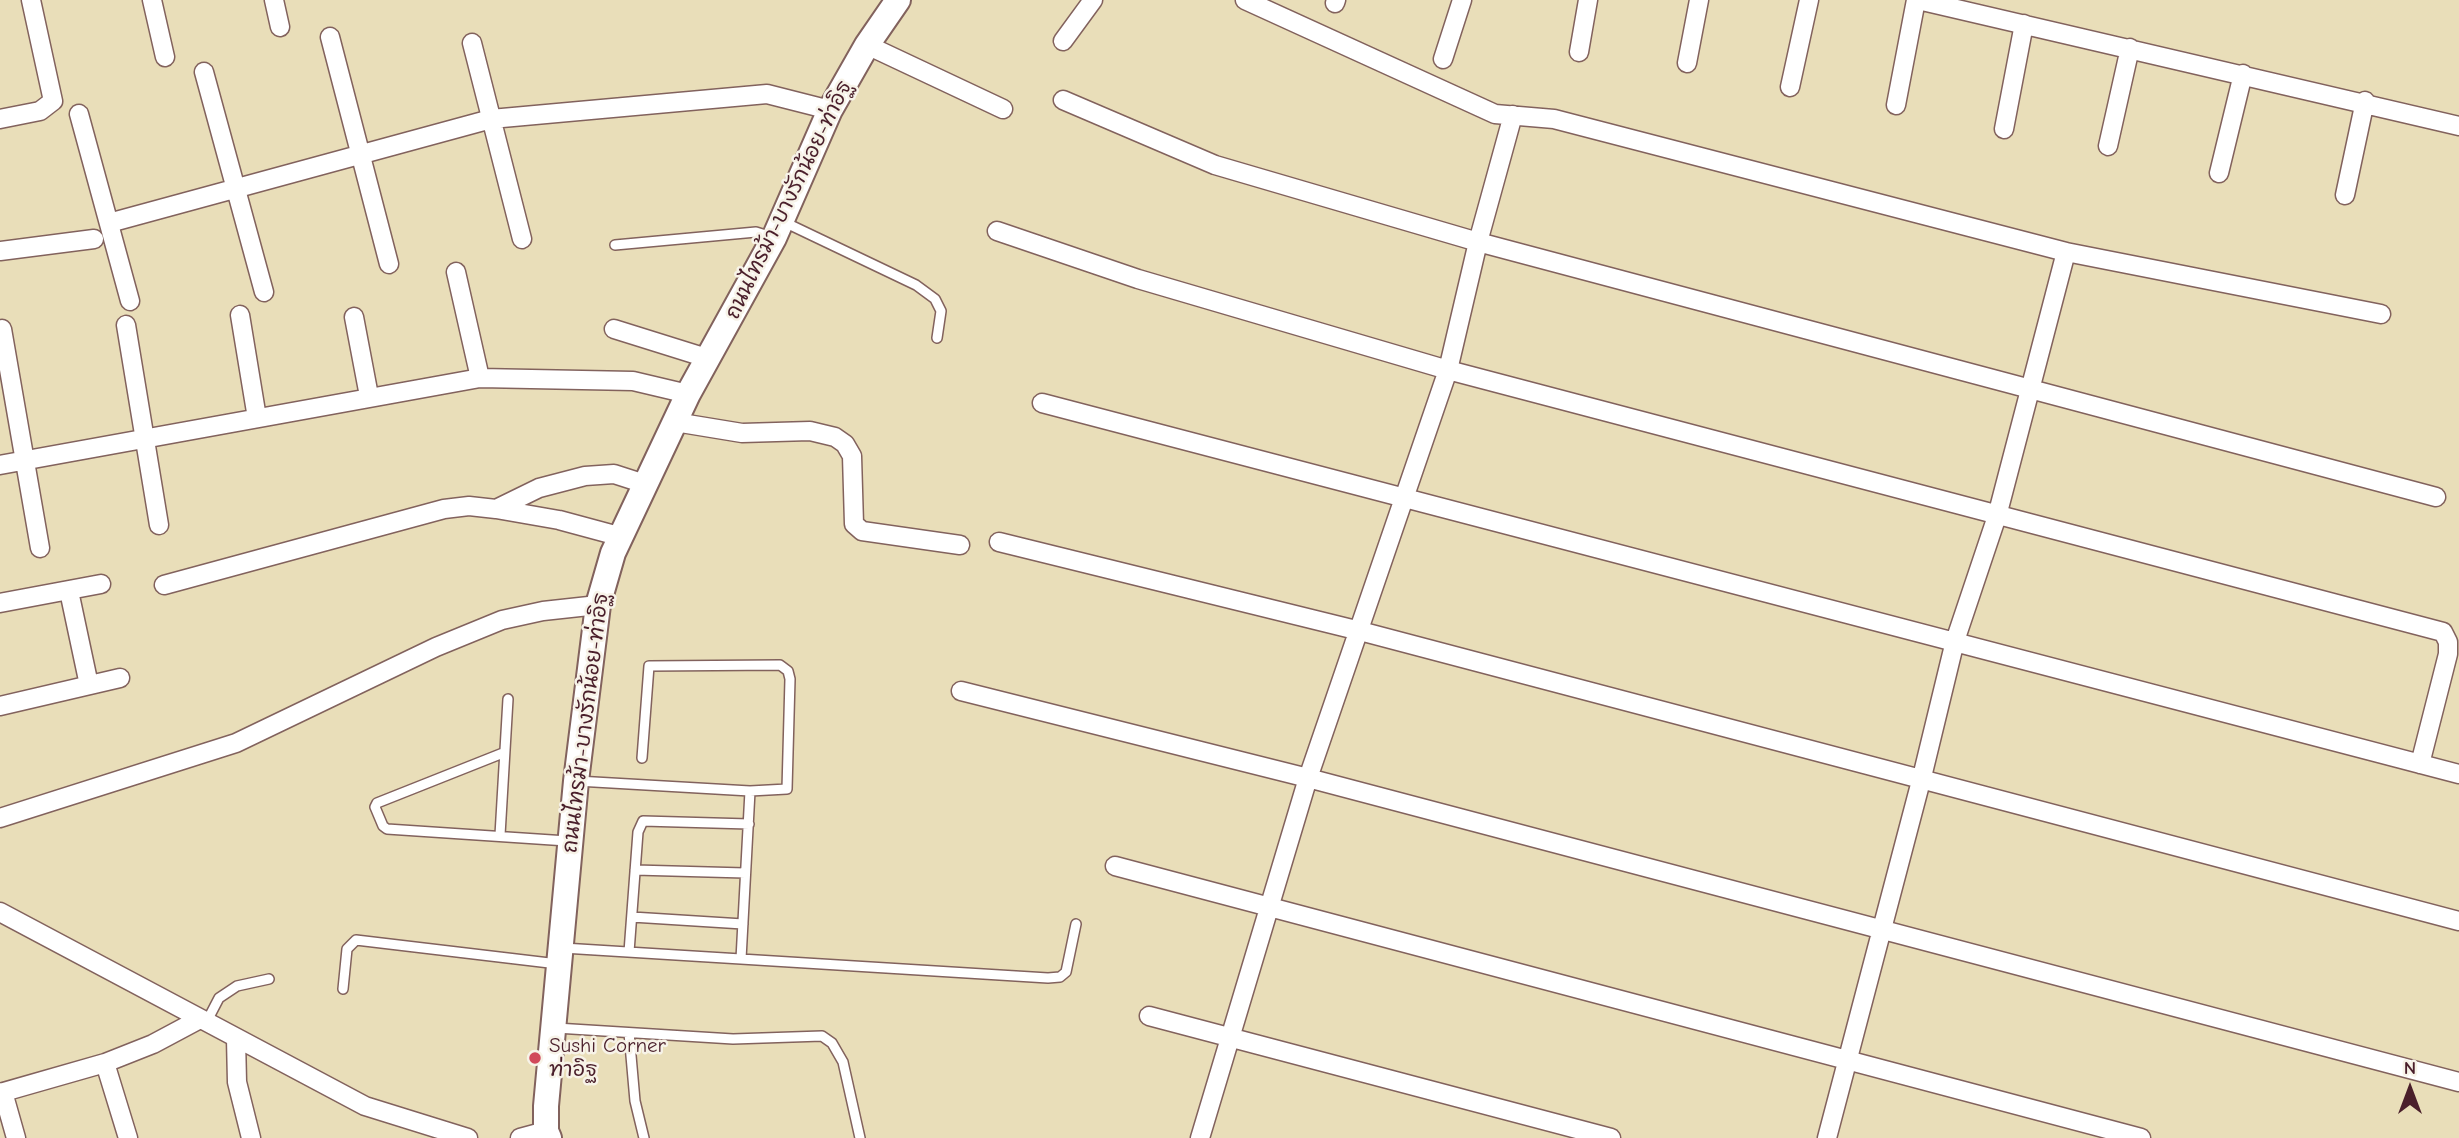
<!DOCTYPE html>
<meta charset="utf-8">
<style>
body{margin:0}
#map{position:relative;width:2459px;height:1138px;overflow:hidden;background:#e9deb9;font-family:"Comic Neue",sans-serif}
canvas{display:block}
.north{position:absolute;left:2375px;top:1054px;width:70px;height:70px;-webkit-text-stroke:5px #f7f3e8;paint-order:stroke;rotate:0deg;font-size:19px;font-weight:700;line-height:28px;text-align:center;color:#4a1f2b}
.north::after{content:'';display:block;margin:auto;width:24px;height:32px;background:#4a1f2b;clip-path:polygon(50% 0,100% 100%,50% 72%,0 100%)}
</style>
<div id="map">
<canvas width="2459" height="1138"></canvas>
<div class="north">N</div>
</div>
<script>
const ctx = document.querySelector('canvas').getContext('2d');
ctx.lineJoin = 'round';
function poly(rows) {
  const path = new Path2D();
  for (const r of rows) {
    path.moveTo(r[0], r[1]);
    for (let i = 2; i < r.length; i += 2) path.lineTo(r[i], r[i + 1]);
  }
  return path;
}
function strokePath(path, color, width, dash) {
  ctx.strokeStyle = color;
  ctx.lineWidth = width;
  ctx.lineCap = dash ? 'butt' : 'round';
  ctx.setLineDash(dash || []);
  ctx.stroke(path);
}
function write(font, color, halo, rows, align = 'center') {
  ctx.font = font + ' "Comic Neue","Playpen Sans Thai",sans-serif';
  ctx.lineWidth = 5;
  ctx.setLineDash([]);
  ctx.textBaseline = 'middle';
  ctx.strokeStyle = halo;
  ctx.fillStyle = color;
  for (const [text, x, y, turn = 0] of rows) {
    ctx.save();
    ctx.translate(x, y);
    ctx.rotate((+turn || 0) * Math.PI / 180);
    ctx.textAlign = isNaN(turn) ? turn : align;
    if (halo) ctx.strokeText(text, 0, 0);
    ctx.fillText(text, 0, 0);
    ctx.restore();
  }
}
const lane = poly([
 [784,222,916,285,935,299,941,311,937,338],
 [615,245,756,232,772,237],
 [503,753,377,803,375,807,383,826,387,829,567,841],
 [642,758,649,666,780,665,788,671,790,679,787,789,750,791],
 [577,781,750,791,741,959],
 [500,835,508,699],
 [635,870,745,873],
 [632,917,743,924],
 [563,948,1048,978,1060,977,1066,972,1076,924],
 [629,952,638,832,643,821,749,824],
 [343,989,347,949,356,940,558,964],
 [206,1023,219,998,237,986,269,979],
 [556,1028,733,1039,822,1036,832,1043,843,1062,860,1138],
 [629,1033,635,1101,644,1138]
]);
const street = poly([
 [152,0,165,57],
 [274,0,280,27],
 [1245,0,1495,114,1554,119,2066,252,2381,314],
 [1918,0,2459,126],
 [1335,3,1336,0],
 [330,37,389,264],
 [1063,41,1093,0],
 [472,43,522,239],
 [867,45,1003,109],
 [1579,52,1588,0],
 [1443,59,1462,0],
 [1687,63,1699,0],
 [204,72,264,292],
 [1790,87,1809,0],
 [1063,100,1215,165,1478,242,2436,497],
 [1896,105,1916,0],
 [79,114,130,301],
 [0,119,40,111,53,101,31,0],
 [2004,129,2024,24],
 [2108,146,2130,48],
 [2219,173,2243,74],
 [2345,195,2365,101],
 [109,223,491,119,767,94,830,110],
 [997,231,1138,279,1448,370,2443,632,2448,642,2448,654,2420,764],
 [0,251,94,239],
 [456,272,480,378],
 [240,315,257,418],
 [354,317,369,396],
 [126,325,159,525],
 [2,329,40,548],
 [614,329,710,359],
 [1042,403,2459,774],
 [675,422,742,433,810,431,835,437,845,444,852,456,854,524,862,531,960,545],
 [0,465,480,378,633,381,688,394],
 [496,509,539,488,585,476,614,474,645,484],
 [999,542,1360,631,2459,921],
 [164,585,444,509,469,506,496,509,559,520,622,537],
 [69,591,89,685],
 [0,603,101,584],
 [961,691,1308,778,2459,1082],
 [0,706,120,678],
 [0,818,236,743,436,647,502,620,543,611,598,605],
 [1115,866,2141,1138],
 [0,912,365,1106,468,1138],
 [1149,1016,1611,1138],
 [236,1039,237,1082,251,1138],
 [105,1063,128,1138],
 [3,1092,16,1138],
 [0,1093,105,1063,153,1044,198,1020],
 [520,1138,546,1131],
 [1200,1138,1308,778,1448,370,1478,242,1513,115],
 [1827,1138,1922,777,1955,641,1997,516,2066,252]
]);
const secondary = poly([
 [549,1138,546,1131,546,1106,576,781,598,605,613,553,688,394,774,238,830,110,867,45,898,0]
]);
strokePath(lane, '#82625d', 12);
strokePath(street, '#82625d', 21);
strokePath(secondary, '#82625d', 28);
strokePath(lane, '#fff', 9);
strokePath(street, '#fff', 18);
strokePath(secondary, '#fff', 24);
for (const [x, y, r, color] of [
 [535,1058,7,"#d1495b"]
]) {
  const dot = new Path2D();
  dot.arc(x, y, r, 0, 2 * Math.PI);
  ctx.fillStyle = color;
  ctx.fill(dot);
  strokePath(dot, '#f7f3e8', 2.5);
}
write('21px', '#4a1f2b', '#f7f3e8', [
 ["ถนนไทรม้า-บางรักน้อย-ท่าอิฐ",789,200,-64],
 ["ถนนไทรม้า-บางรักน้อย-ท่าอิฐ",586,723,-83]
]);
write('21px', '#4a1f2b', '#f7f3e8', [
 ["Sushi Corner",549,1046],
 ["ท่าอิฐ",549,1070]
], 'left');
</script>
